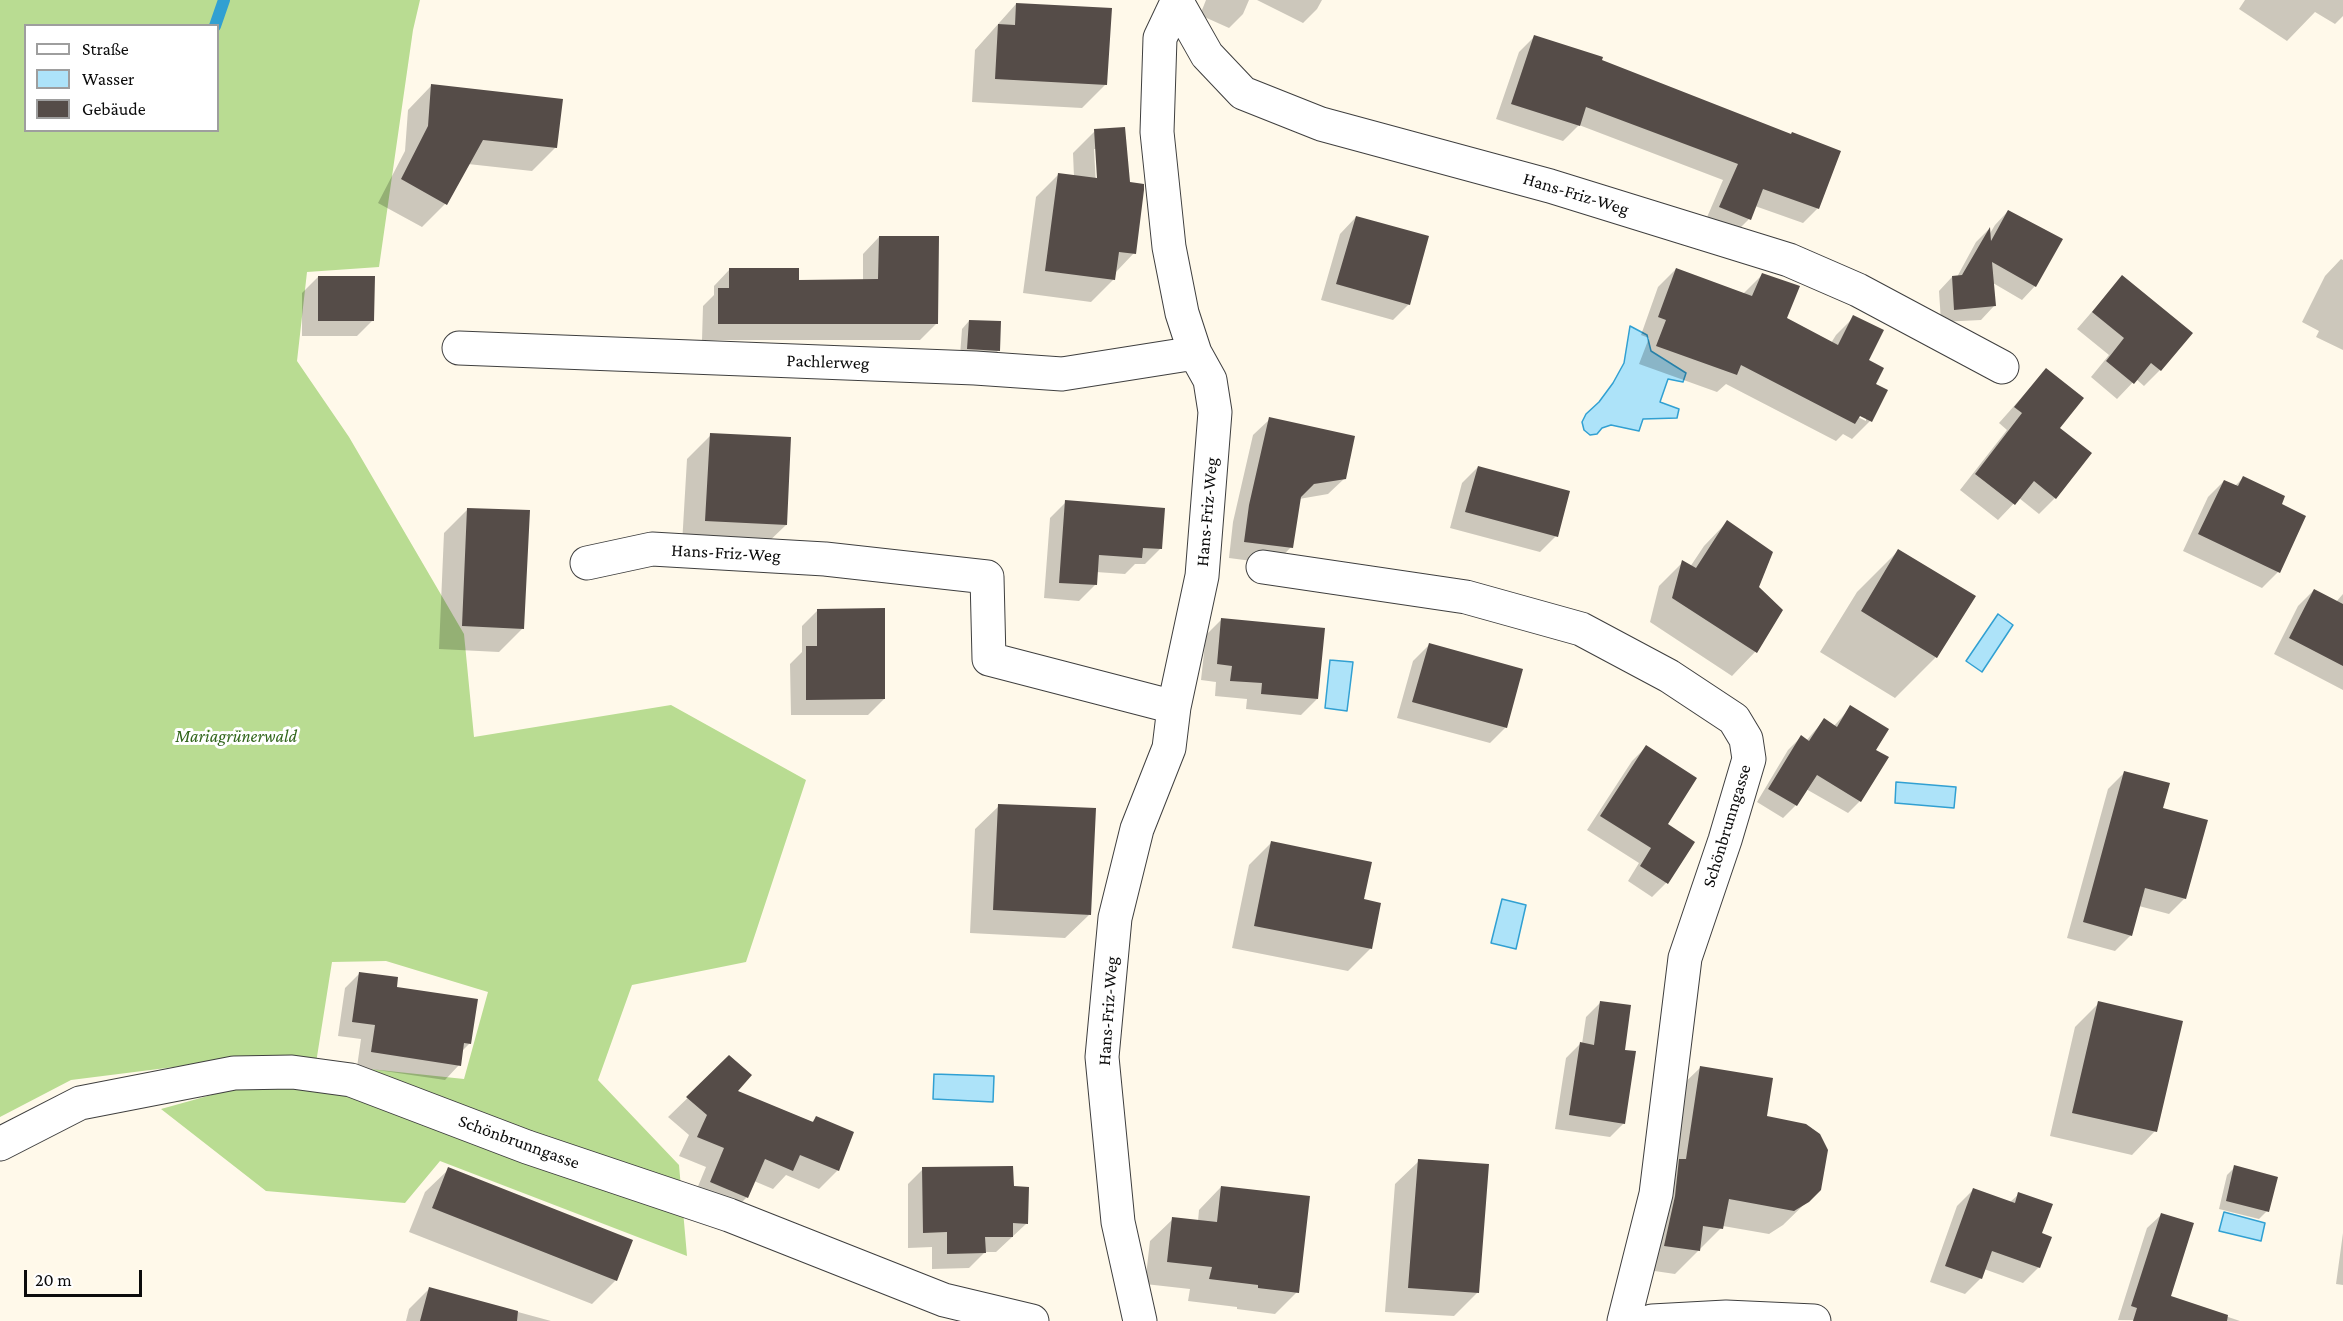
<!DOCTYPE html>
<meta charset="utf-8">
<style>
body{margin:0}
#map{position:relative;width:2343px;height:1321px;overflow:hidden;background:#fff9ea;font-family:"Crimson Pro",serif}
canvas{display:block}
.legend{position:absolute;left:24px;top:24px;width:195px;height:108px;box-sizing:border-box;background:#fff;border:2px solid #9e9e9e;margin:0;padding:8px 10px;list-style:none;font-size:18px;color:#0c0c0c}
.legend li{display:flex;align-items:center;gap:12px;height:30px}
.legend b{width:30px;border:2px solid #9e9e9e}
.scale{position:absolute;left:24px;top:1270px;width:118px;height:27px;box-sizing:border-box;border:3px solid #0c0c0c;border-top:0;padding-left:8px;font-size:18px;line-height:21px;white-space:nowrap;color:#0c0c0c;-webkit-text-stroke:4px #fff;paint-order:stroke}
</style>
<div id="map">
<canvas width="2343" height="1321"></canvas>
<ul class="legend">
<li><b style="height:8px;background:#fff"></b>Straße</li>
<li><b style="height:16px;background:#ade3f9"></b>Wasser</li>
<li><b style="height:16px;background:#554c48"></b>Gebäude</li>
</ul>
<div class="scale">20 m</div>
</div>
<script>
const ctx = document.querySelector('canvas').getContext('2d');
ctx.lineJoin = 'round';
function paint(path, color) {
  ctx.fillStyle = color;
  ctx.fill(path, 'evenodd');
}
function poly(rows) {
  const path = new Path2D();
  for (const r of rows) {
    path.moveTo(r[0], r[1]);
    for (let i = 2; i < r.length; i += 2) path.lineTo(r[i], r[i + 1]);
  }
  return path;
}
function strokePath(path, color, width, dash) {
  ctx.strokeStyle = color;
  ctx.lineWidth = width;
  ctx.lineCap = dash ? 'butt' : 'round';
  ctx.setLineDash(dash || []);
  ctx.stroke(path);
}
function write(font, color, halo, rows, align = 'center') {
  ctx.font = font + ' "Crimson Pro",serif';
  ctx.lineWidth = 6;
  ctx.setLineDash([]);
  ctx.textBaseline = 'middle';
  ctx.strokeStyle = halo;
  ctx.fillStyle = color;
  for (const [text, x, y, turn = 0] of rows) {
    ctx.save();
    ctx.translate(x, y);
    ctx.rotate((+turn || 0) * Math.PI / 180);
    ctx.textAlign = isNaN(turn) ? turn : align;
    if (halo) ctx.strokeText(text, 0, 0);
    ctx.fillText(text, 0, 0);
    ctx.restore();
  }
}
paint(poly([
 [0,0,420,0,413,30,379,267,307,272,297,361,349,437,464,634,474,737,671,705,806,780,746,962,632,985,598,1080,679,1165,687,1256,440,1161,405,1203,266,1191,161,1109,323,1064,464,1079,488,992,386,961,332,962,316,1063,190,1065,71,1080,0,1117],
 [26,26,218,26,218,130,26,130]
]), '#b9dc92');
const water = poly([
 [1630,326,1647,335,1651,351,1686,373,1683,382,1668,379,1660,402,1679,409,1677,418,1643,419,1639,431,1611,425,1602,428,1597,434,1590,435,1584,430,1582,422,1586,414,1599,402,1613,383,1624,363,1630,326],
 [1998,614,2013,625,1982,672,1966,661,1998,614],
 [1330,660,1353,662,1347,711,1325,708,1330,660],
 [1896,782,1956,787,1954,808,1895,803,1896,782],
 [1502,899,1526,905,1516,949,1491,943,1502,899],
 [934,1074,994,1076,993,1102,933,1099,934,1074],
 [2224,1212,2265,1223,2261,1241,2219,1231,2224,1212]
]);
paint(water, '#ade3f9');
strokePath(water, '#31a0d2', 1.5);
paint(poly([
 [1206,0,1249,0,1243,14,1229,28,1200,15],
 [1257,0,1322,0,1317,9,1303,23],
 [2245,0,2343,0,2343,16,2335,24,2315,12,2287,41,2239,9],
 [1016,4,1106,84,1082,108,972,102,975,50],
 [1534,37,1818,208,1803,223,1755,206,1749,219,1734,234,1705,222,1723,180,1579,125,1563,141,1496,119,1519,52],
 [431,86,556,147,532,171,468,164,445,204,422,227,378,203,405,151,408,110],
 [1095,131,1134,253,1115,273,1114,279,1091,302,1023,293,1036,197,1058,175,1074,177,1073,153],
 [1094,149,1097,149,1099,186,1096,186],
 [2008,211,2035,286,2022,300,1993,283,1994,306,1981,320,1941,322,1939,291,1952,277,1957,277,1976,242,1988,230,1989,235,1995,225],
 [1356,217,1409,304,1393,320,1321,300,1340,234],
 [879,237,936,324,920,340,702,340,703,306,714,295,714,286,730,269,797,281,863,280,863,254],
 [2341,259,2343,260,2343,350,2316,337,2319,331,2302,322,2325,276],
 [1676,269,1743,294,1762,275,1785,319,1831,343,1836,335,1854,317,1874,385,1886,391,1870,421,1852,439,1843,434,1836,441,1726,384,1717,392,1639,364,1649,338,1641,335,1658,287],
 [1854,412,1866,418,1866,421,1852,414],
 [318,277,373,320,357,336,302,336,302,293],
 [2122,277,2160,370,2144,386,2136,379,2117,399,2091,377,2109,355,2077,329],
 [969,321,999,350,991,358,960,356,962,329],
 [2046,370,2057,428,2055,498,2039,514,2019,498,1998,520,1960,490,2007,430,1999,423],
 [1270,419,1345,478,1328,494,1299,499,1291,547,1275,564,1229,558,1233,522,1253,435],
 [711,435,786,525,762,548,682,544,687,459],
 [1478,467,1556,536,1540,552,1450,528,1462,483],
 [2243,478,2278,572,2262,588,2183,551,2208,497,2224,481,2235,486],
 [1066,502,1161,548,1145,564,1135,564,1125,574,1096,572,1095,585,1079,601,1044,598,1050,518],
 [468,509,523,628,499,652,439,649,444,533],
 [1727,522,1757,587,1781,610,1755,652,1732,676,1650,622,1659,586,1683,562,1690,567,1704,546],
 [1898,551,1936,657,1895,698,1820,652,1857,592],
 [2314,590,2336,602,2343,594,2343,690,2274,654,2298,606],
 [818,610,884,699,868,715,791,715,790,664,802,652,802,626],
 [1222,619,1317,699,1301,715,1246,709,1247,699,1215,696,1216,682,1201,680,1206,635],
 [1429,645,1506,727,1490,743,1397,718,1413,661],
 [1851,707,1874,751,1860,801,1848,813,1806,789,1796,805,1783,818,1757,802,1788,750,1801,737,1806,741,1824,720,1834,726],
 [1646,747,1666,824,1666,883,1652,897,1628,881,1639,863,1587,830,1632,761],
 [2124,773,2161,809,2185,898,2169,914,2139,906,2131,935,2115,951,2067,938,2108,789],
 [999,806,1089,915,1065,938,970,933,975,829],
 [1272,842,1362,901,1370,949,1348,971,1232,948,1249,865],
 [360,973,470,1043,461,1052,459,1065,445,1080,357,1067,361,1039,338,1036,345,988],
 [1600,1003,1624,1051,1624,1123,1610,1137,1555,1129,1566,1058,1580,1044,1582,1044,1586,1017],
 [2099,1003,2155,1131,2132,1155,2050,1136,2075,1027],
 [730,1057,736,1091,812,1122,816,1118,838,1170,819,1189,786,1175,773,1189,754,1181,746,1198,728,1216,692,1201,706,1167,679,1156,689,1135,668,1117],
 [1700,1068,1765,1117,1820,1189,1783,1225,1769,1234,1723,1226,1675,1274,1641,1269,1676,1091],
 [1419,1161,1477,1293,1454,1316,1385,1312,1395,1184],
 [2235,1167,2267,1211,2259,1219,2219,1209,2227,1175],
 [449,1169,616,1280,592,1304,409,1232,425,1192],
 [923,1169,1013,1188,1026,1224,996,1252,985,1252,969,1268,932,1269,932,1247,908,1248,908,1184],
 [1221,1187,1297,1292,1275,1314,1237,1309,1237,1307,1188,1301,1190,1289,1145,1284,1150,1241,1173,1219,1198,1221,1199,1210],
 [1973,1190,2009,1203,2019,1194,2040,1234,2039,1267,2023,1283,1984,1269,1981,1278,1965,1294,1930,1282,1957,1206],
 [2161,1215,2169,1297,2240,1321,2118,1320,2147,1228],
 [2343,1233,2343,1285,2336,1284],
 [430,1288,551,1321,406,1321,409,1309]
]), '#0003');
strokePath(poly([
 [215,26,224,0]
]), '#31a0d2', 12);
paint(poly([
 [1016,3,1112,8,1107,85,995,79,998,24,1015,25],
 [1534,35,1603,57,1602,60,1791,134,1792,132,1841,151,1819,209,1763,189,1751,220,1719,207,1738,164,1586,107,1580,126,1511,104],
 [431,84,563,99,557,148,483,140,447,205,401,179,428,126],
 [1125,127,1130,182,1144,184,1144,190,1136,254,1119,252,1115,280,1045,271,1058,173,1097,178,1094,129],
 [2008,210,2063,239,2036,287,1992,262,1996,306,1954,310,1952,276,1962,275,1990,227,1991,241],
 [1356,216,1429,236,1410,305,1336,284],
 [879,236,939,236,938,324,718,324,718,288,729,288,729,268,799,268,799,280,878,279],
 [1676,268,1752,296,1762,273,1800,286,1787,318,1838,345,1853,315,1884,330,1869,360,1884,368,1876,384,1888,390,1872,422,1860,416,1855,424,1741,365,1737,375,1656,346,1666,320,1658,317],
 [2122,275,2193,333,2161,371,2151,363,2134,384,2106,361,2124,338,2092,312],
 [318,276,375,276,374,321,318,321],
 [969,320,1001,321,1000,351,967,349],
 [2046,368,2084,398,2060,428,2092,453,2056,499,2034,481,2015,505,1975,474,2022,413,2014,407],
 [1269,417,1355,436,1346,479,1314,484,1301,497,1293,548,1244,542,1249,505],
 [710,433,791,437,787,525,705,521],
 [1478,466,1570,491,1558,537,1465,512],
 [2243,476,2285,496,2282,504,2306,516,2280,573,2198,534,2224,480,2238,486],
 [1065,500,1165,508,1162,549,1143,548,1142,558,1099,555,1097,585,1059,583],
 [467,508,530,510,524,629,462,626],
 [1727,520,1773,552,1759,587,1783,610,1757,653,1672,598,1682,560,1696,568],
 [1898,549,1976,596,1937,658,1861,611],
 [2314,589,2343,604,2343,666,2289,638],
 [885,608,885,699,806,700,806,646,817,646,817,609],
 [1221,618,1325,628,1318,699,1261,694,1262,683,1230,681,1232,666,1217,664],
 [1429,643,1523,669,1507,728,1412,702],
 [1850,705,1889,729,1876,750,1889,757,1861,802,1817,775,1797,806,1768,789,1801,735,1809,741,1824,718,1837,727],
 [1646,745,1697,778,1668,824,1695,842,1668,884,1640,866,1651,848,1600,816],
 [2124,771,2170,783,2163,808,2208,820,2186,899,2145,888,2132,936,2083,922],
 [998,804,1096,808,1091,915,993,910],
 [1271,841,1372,862,1364,899,1381,903,1372,949,1254,926],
 [359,972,398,977,397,987,478,999,471,1044,464,1043,461,1066,371,1052,375,1025,352,1022],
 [1600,1001,1631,1005,1625,1050,1636,1051,1625,1124,1569,1115,1580,1042,1594,1045],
 [2098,1001,2183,1021,2157,1132,2072,1113],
 [729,1055,752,1075,738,1091,813,1122,816,1116,854,1132,839,1171,800,1155,793,1171,765,1159,748,1198,710,1182,724,1148,697,1137,707,1115,686,1097],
 [1700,1066,1773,1078,1767,1116,1806,1124,1820,1134,1828,1150,1821,1190,1809,1202,1794,1211,1729,1199,1723,1229,1703,1226,1700,1251,1664,1246,1675,1196,1679,1159,1686,1159],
 [1418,1159,1489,1164,1479,1293,1408,1288],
 [2234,1165,2278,1177,2269,1212,2226,1201],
 [1013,1166,1014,1186,1029,1187,1028,1224,1013,1223,1013,1237,985,1237,986,1253,947,1254,947,1232,923,1233,922,1167],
 [448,1167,633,1240,617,1281,432,1208],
 [1221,1186,1310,1196,1299,1293,1258,1288,1258,1285,1209,1279,1212,1267,1167,1262,1172,1217,1217,1222],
 [1973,1188,2015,1203,2018,1192,2053,1204,2042,1233,2052,1237,2040,1268,1992,1251,1982,1279,1945,1266],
 [2161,1213,2194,1223,2171,1296,2228,1315,2227,1321,2133,1321,2137,1308,2131,1306],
 [429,1287,518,1311,517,1321,420,1321]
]), '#554c48');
const street = poly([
 [1177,2,1207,55,1243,93,1321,124,1550,186,1789,260,1858,290,2002,367],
 [459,348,975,368,1062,374,1195,353],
 [587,563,652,549,825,559,987,577,989,659,1174,707],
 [1263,567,1466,597,1581,629,1669,676,1734,719,1746,739,1749,759,1725,840,1685,958,1656,1194,1624,1321],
 [0,1144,80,1103,234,1073,292,1072,351,1080,527,1147,729,1215,944,1300,1032,1321],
 [1140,1321,1118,1222,1102,1057,1115,918,1137,829,1169,748,1174,707,1202,576,1215,412,1210,380,1195,353,1182,313,1169,247,1157,132,1160,38,1178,0],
 [1652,1321,1726,1317,1814,1321]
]);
strokePath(street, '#3f3f3f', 35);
strokePath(street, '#fff', 33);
write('18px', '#0c0c0c', '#fff', [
 ["Hans-Friz-Weg",1576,194,17],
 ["Pachlerweg",828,362,2],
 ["Hans-Friz-Weg",1207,512,-85],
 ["Hans-Friz-Weg",726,553,3],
 ["Schönbrunngasse",1727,826,-73],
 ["Hans-Friz-Weg",1108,1011,-86],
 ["Schönbrunngasse",519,1142,20]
]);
write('italic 18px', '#30651a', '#fff', [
 ["Mariagrünerwald",236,736]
]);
</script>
